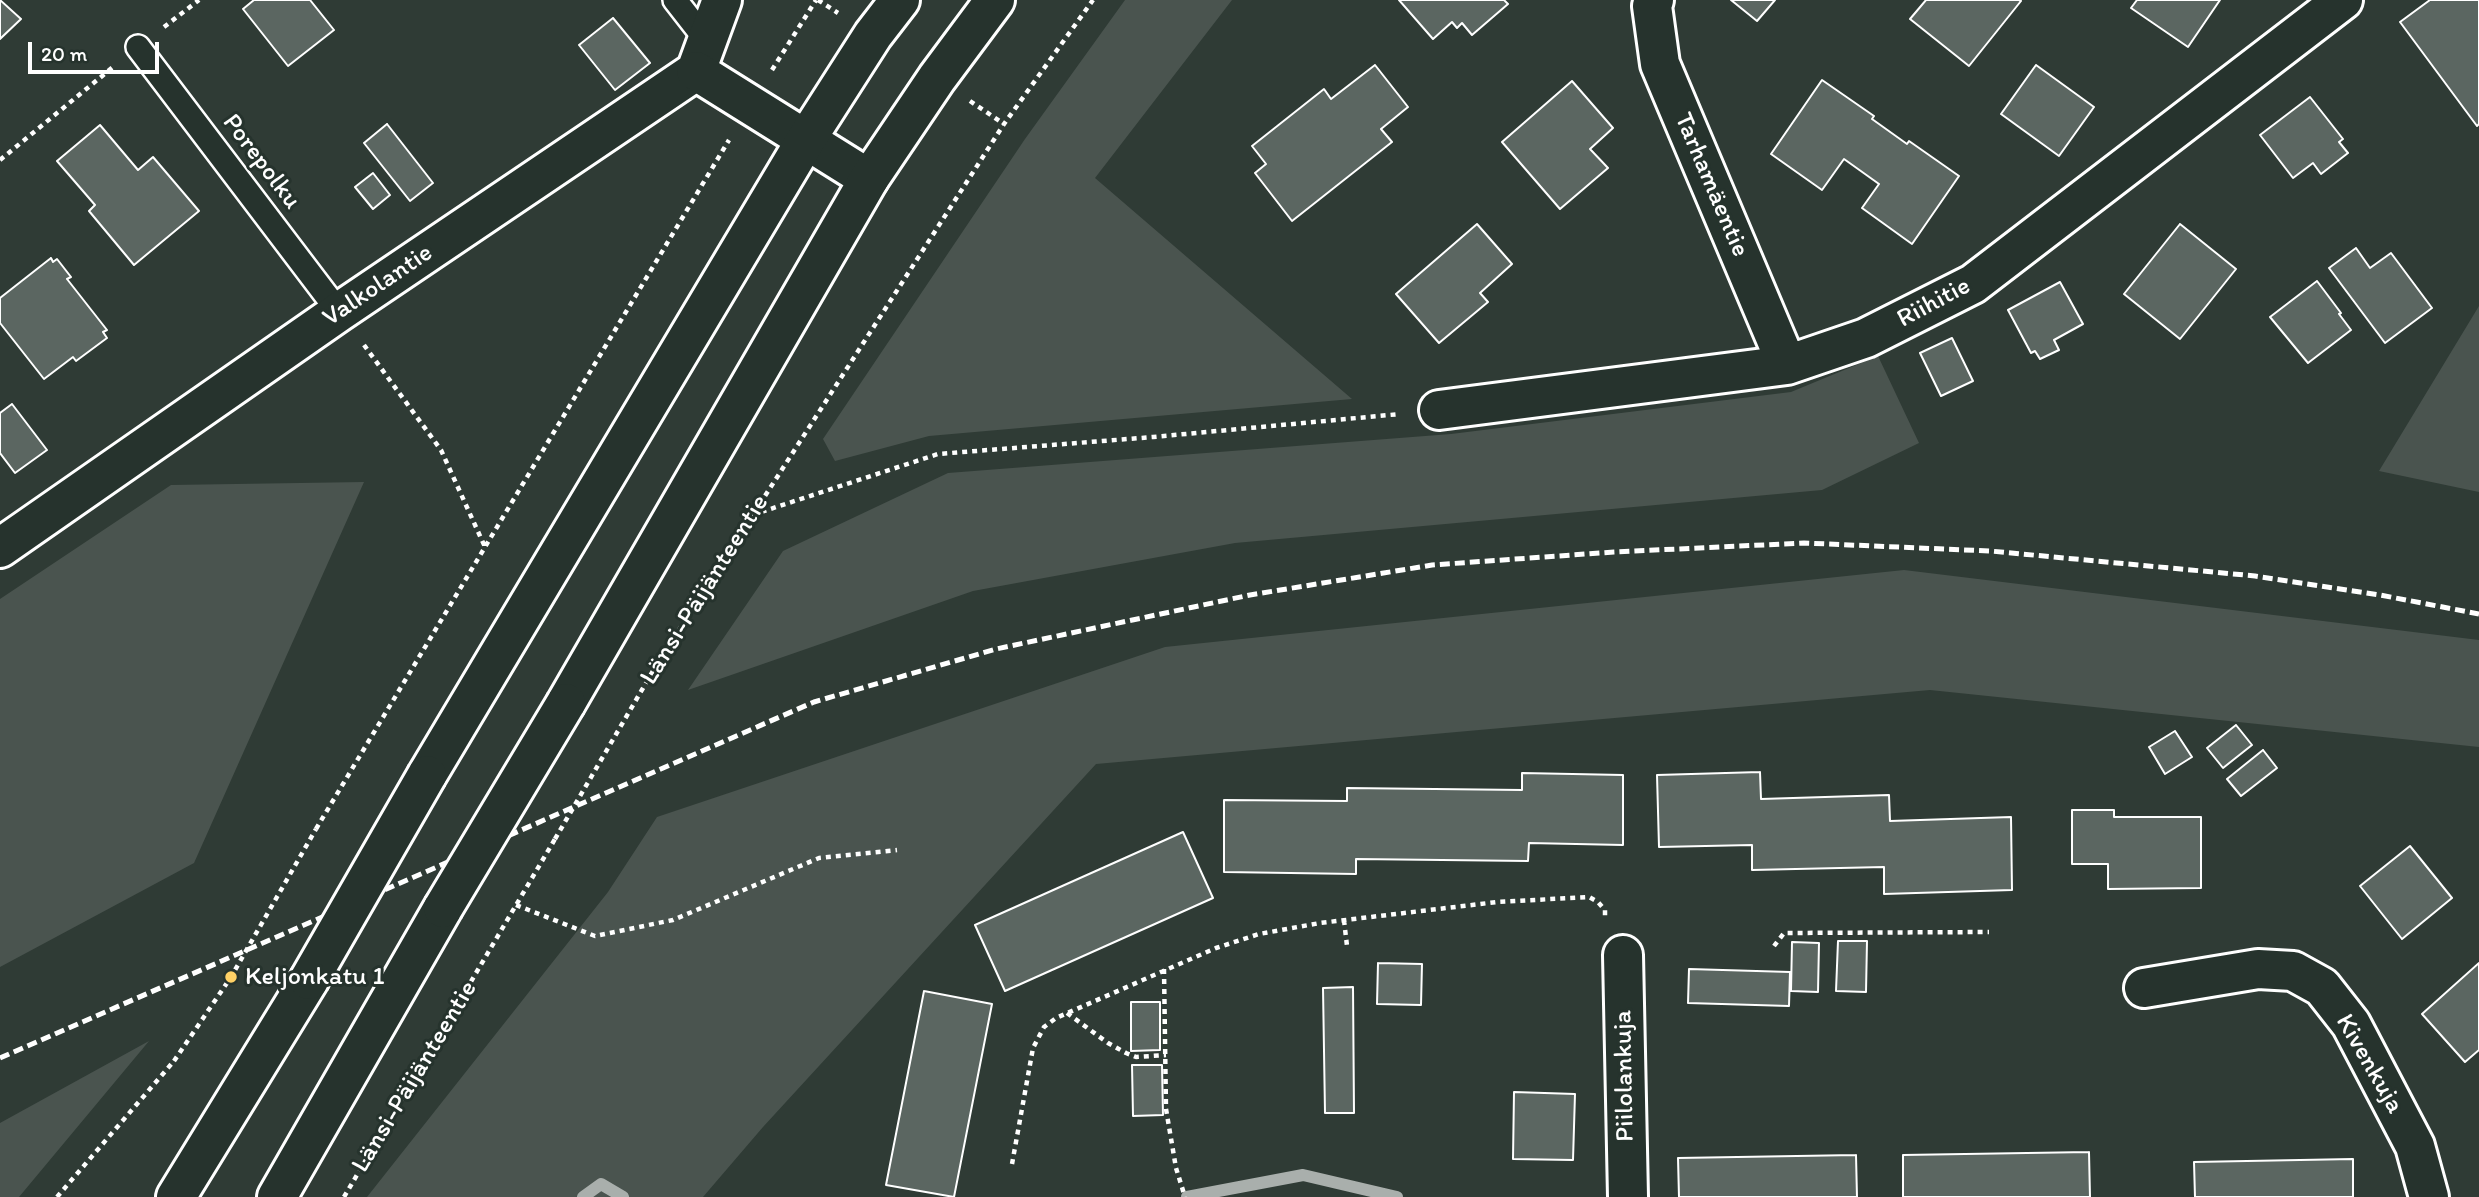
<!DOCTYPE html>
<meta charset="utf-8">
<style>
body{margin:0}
#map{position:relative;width:2479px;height:1197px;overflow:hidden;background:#2f3b35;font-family:Itim,sans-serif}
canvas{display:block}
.scale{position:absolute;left:28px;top:42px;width:131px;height:32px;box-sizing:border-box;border:4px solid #fff;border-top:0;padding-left:9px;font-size:21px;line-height:24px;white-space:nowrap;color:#fff;-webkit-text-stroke:5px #26332d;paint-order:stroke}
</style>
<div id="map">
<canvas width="2479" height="1197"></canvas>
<div class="scale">20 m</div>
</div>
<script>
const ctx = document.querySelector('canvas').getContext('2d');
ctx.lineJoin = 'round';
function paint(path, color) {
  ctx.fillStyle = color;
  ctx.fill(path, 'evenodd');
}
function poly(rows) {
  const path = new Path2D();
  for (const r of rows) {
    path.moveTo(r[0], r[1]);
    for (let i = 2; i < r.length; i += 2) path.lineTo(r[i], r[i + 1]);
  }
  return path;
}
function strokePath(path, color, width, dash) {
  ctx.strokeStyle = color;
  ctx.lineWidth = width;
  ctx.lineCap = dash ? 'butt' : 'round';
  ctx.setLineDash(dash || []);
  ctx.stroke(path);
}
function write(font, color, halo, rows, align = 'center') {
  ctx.font = font + ' Itim,sans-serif';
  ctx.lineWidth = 6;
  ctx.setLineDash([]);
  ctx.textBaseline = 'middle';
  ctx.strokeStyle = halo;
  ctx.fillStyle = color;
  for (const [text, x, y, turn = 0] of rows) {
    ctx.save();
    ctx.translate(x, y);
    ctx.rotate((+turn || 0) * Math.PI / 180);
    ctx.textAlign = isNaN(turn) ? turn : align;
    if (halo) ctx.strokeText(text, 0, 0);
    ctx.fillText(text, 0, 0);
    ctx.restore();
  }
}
paint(poly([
 [1125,0,1232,0,1095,178,1352,399,929,436,835,461,823,439,1025,139],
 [2479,306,2479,492,2379,471],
 [1878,356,1919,443,1822,490,1235,543,973,591,688,690,783,551,948,473,1451,434,1791,392],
 [364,482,194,863,0,967,0,599,171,485],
 [1904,570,2479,640,2479,747,1930,690,1096,764,763,1127,703,1197,367,1197,608,892,657,817,1165,647],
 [149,1041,19,1197,0,1197,0,1123]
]), '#4a544f');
strokePath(poly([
 [583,1197,601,1184,623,1197],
 [1187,1197,1303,1175,1397,1197]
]), '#a9afac', 12);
const building = poly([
 [0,0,21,19,0,39,0,0],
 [254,0,310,0,334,30,288,66,243,9,254,0],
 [1399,0,1504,0,1508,4,1472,35,1462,23,1457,28,1452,22,1433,39,1399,0],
 [1731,0,1775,0,1757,21,1731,0],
 [1926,0,2019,0,2021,1,1969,66,1910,19,1926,0],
 [2137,0,2220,0,2188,47,2131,8,2137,0],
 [2430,0,2479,0,2479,124,2477,126,2400,22,2430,0],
 [613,18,650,63,615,90,579,45,613,18],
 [1375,65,1408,107,1381,129,1392,142,1292,221,1255,173,1266,164,1252,146,1324,89,1331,99,1375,65],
 [2036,65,2094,107,2059,156,2001,114,2036,65],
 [1822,80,1874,116,1872,119,1907,144,1909,141,1959,176,1912,244,1862,208,1879,184,1844,159,1822,190,1771,154,1822,80],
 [1572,81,1613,128,1590,149,1608,168,1560,209,1502,142,1572,81],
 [2310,97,2343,139,2339,142,2348,153,2321,174,2313,163,2293,178,2260,135,2310,97],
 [387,124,433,183,410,201,364,143,387,124],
 [100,125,138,170,153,157,199,211,134,265,89,211,95,205,57,161,100,125],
 [373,173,390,195,373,209,355,187,373,173],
 [1477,224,1512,264,1480,293,1488,302,1439,343,1396,294,1477,224],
 [2180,224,2236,269,2180,339,2124,294,2180,224],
 [2356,248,2370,268,2391,253,2432,308,2385,343,2329,268,2356,248],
 [51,258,53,262,57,259,71,277,67,279,107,330,103,332,107,338,76,361,73,357,44,379,0,323,0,298,51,258],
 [2317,281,2341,313,2339,314,2351,330,2308,363,2270,317,2317,281],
 [2060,282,2083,324,2054,340,2059,350,2040,359,2035,351,2031,353,2008,310,2060,282],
 [1952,338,1973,381,1941,396,1920,353,1952,338],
 [12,404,47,450,15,473,0,453,0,413,12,404],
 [2236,725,2252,745,2223,768,2207,748,2236,725],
 [2175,731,2192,757,2165,774,2149,747,2175,731],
 [2263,750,2277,768,2241,796,2227,779,2263,750],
 [1760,772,1761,799,1889,795,1890,821,2011,817,2012,890,1884,894,1884,867,1752,870,1752,845,1659,847,1657,775,1760,772],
 [1522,773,1623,775,1623,845,1529,843,1528,861,1356,859,1356,874,1224,872,1224,800,1347,801,1347,788,1522,790,1522,773],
 [2072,810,2114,810,2114,817,2201,817,2201,888,2108,889,2108,864,2072,864,2072,810],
 [1183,832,1213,898,1005,991,975,925,1183,832],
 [2410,846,2452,898,2402,939,2360,886,2410,846],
 [1838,941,1867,941,1866,992,1836,991,1838,941],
 [1792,942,1819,943,1818,992,1791,991,1792,942],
 [1378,963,1422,964,1421,1005,1377,1004,1378,963],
 [2479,963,2479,1050,2465,1062,2422,1014,2479,963],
 [1689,969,1790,972,1789,1006,1688,1003,1689,969],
 [1353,987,1354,1113,1325,1113,1323,988,1353,987],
 [924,991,992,1004,954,1197,886,1185,924,991],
 [1131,1002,1160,1002,1160,1050,1131,1051,1131,1002],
 [1132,1065,1162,1065,1163,1115,1133,1116,1132,1065],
 [1514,1092,1575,1094,1573,1160,1513,1159,1514,1092],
 [2089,1152,2090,1197,1903,1197,1903,1155,2089,1152],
 [1856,1155,1857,1197,1679,1197,1678,1158,1856,1155],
 [2353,1159,2353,1197,2195,1197,2194,1162,2353,1159]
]);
paint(building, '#5b6661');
strokePath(building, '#fff', 2);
const service = poly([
 [675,0,707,41],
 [138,47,339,312]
]);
const minor = poly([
 [1654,0,1652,6,1660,64,1787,365],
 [1439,410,1787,365,1866,338,1973,284,2343,0],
 [0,548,339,312,696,71,722,0],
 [1623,955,1628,1197],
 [2144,988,2258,969,2293,971,2322,987,2351,1024,2415,1146,2429,1197]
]);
const tertiary = poly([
 [696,71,869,179]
]);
const secondary = poly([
 [566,703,869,179,937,78,995,0],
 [427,775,807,138,873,35,900,0],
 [176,1197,309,980],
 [277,1197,443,908]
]);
strokePath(service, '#fff', 28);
strokePath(minor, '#fff', 44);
strokePath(tertiary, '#fff', 44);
strokePath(secondary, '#fff', 44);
strokePath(poly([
 [818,0,838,13],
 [164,27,199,0],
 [772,70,816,0],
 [970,101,1004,124],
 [0,160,113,67],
 [364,345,441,450,485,547],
 [752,515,938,454,1153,437,1400,414],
 [657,664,1004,124,1093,0],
 [316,829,729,140],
 [516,905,595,936,673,920,819,858,897,850],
 [1344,920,1347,946],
 [1774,946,1784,933,1989,932],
 [1164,969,1166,1109,1176,1168,1185,1197],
 [1067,1013,1108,1043,1126,1053,1136,1057,1166,1055],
 [1012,1164,1033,1048,1044,1027,1056,1018,1216,948,1259,934,1320,923,1497,902,1589,897,1598,902,1605,910,1605,920],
 [57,1197,174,1061],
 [344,1197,555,839]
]), '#fff', 4.5, [5, 5]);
strokePath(service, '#26332d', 23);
strokePath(minor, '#26332d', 38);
strokePath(tertiary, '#26332d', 38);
strokePath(secondary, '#26332d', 38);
strokePath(poly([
 [0,1058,814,702,996,649,1250,595,1432,565,1614,552,1804,543,1990,551,2255,576,2380,595,2479,614]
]), '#fff', 5, [10, 5]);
const secondaryBridge = poly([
 [443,908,566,703],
 [309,980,427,775]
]);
strokePath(secondaryBridge, '#fff', 44, []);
strokePath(poly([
 [555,839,657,664],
 [174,1061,231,977,316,829]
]), '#fff', 4.5, [5, 5]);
strokePath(secondaryBridge, '#26332d', 38);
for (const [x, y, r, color] of [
 [231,977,7,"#ffd166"]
]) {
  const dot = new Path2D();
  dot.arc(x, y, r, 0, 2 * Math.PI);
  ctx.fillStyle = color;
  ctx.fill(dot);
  strokePath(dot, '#26332d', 2.5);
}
write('26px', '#fff', '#26332d', [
 ["Porepolku",261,162,53],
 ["Tarhamäentie",1711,185,67],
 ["Valkolantie",378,286,-34],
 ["Riihitie",1934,303,-28],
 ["Länsi-Päijänteentie",705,590,-58],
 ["Kivenkuja",2369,1064,60],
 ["Piilolankuja",1625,1076,-91],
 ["Länsi-Päijänteentie",415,1077,-59]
]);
write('26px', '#fff', '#26332d', [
 ["Keljonkatu 1",245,977]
], 'left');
</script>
